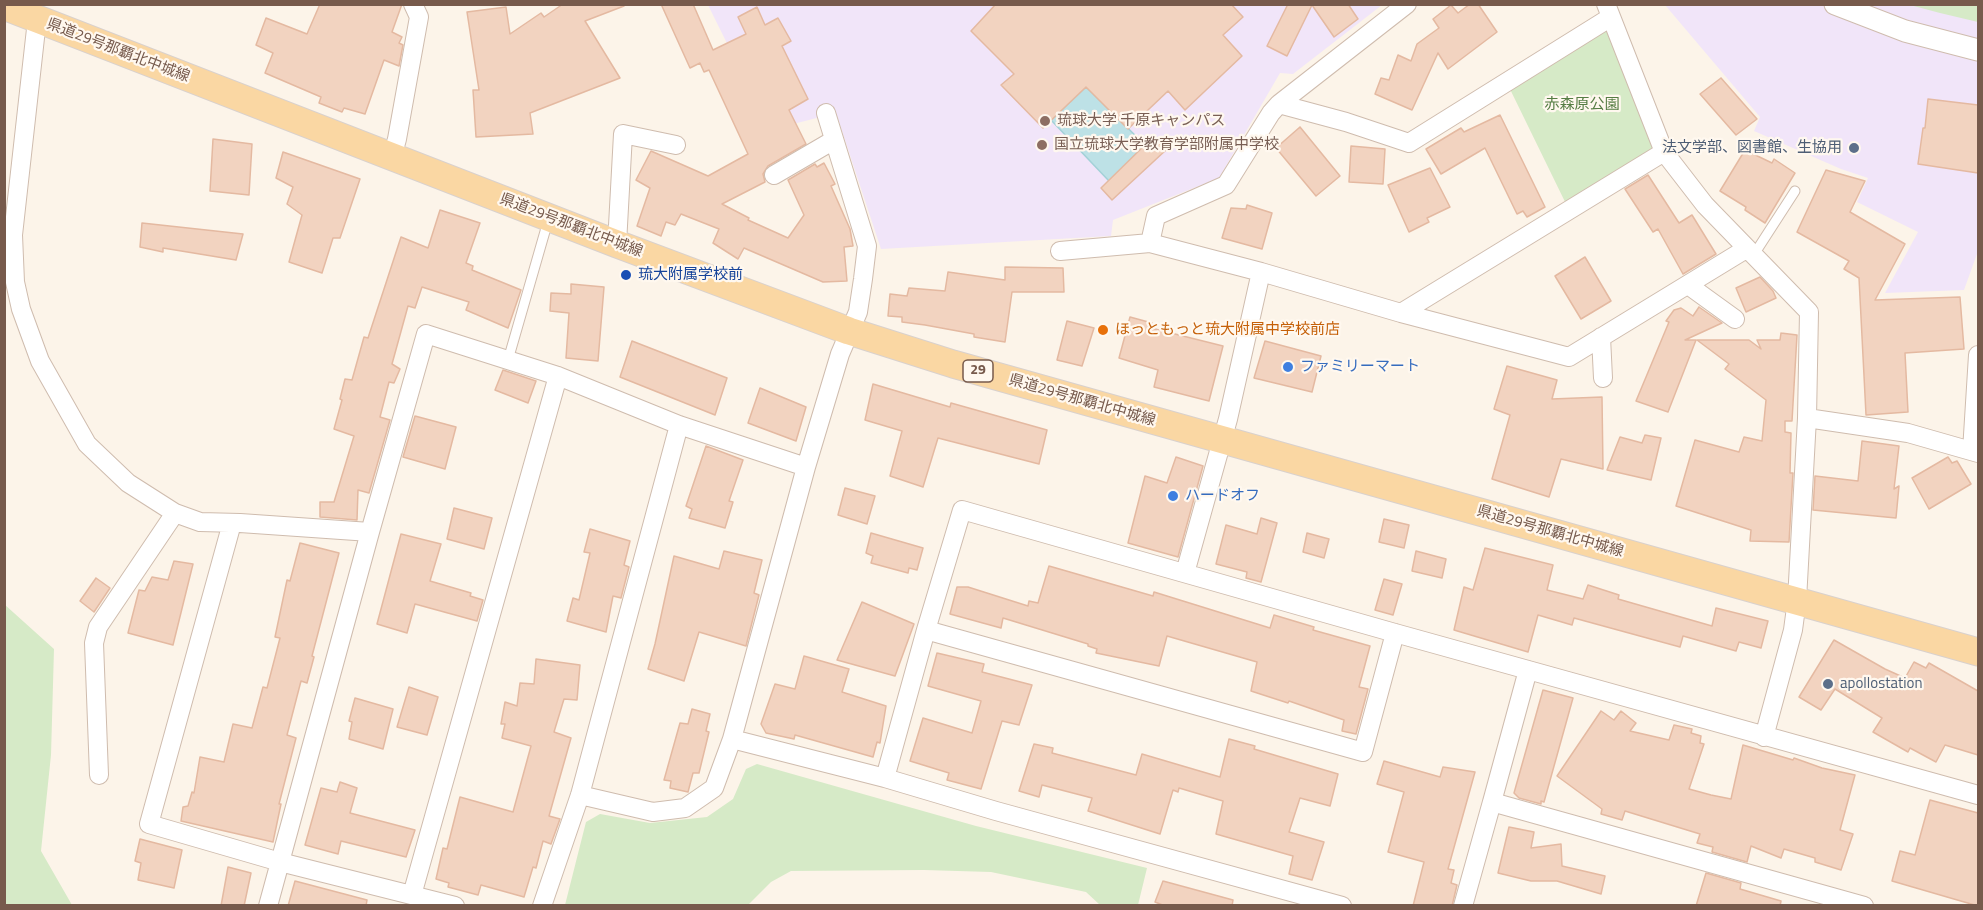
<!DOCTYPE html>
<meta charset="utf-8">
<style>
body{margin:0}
#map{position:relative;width:1983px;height:910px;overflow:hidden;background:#fcf4e9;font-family:"Titillium Web",sans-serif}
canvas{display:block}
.frame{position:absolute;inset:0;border:6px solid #775a4c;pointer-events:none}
</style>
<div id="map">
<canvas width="1983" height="910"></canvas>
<div class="frame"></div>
</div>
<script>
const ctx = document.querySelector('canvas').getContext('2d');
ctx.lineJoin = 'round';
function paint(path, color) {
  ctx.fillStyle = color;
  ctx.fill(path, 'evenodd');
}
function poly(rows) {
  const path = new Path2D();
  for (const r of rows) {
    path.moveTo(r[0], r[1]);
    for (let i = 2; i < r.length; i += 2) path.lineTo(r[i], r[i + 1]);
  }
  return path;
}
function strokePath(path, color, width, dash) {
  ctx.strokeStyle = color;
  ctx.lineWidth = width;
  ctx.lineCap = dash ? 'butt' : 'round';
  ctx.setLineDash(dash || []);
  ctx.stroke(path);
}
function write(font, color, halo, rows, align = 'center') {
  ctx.font = font + ' "Titillium Web","Noto Sans JP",sans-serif';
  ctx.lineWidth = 4.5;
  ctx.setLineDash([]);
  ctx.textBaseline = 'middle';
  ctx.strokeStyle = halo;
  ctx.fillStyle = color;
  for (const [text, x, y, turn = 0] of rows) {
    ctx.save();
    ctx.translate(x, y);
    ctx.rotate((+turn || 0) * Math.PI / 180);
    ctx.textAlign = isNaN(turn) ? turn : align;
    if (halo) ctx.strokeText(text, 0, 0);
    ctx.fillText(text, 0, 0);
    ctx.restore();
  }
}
paint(poly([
 [708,5,1382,5,1293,74,1280,73,1219,178,1113,220,1111,236,881,249,836,113,770,130],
 [1665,5,1978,5,1978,251,1964,290,1885,293,1918,232,1857,202,1868,178,1841,169,1754,131,1760,117]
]), '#f1e5f9');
paint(poly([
 [1910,5,1978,5,1978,22,1940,13],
 [1611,17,1664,152,1569,210,1507,83],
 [4,604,54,649,51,755,41,851,72,905,5,905],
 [757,764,976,826,1147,868,1138,905,1140,905,1100,905,1086,892,991,872,924,870,791,871,771,882,748,905,565,905,586,822,600,814,650,823,707,817,733,799,746,769]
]), '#d6eac7');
const water = poly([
 [1086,87,1145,145,1109,181,1051,120,1086,87]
]);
paint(water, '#bde1e6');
strokePath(water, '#a3d1d8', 1.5);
const building = poly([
 [320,4,402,4,392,32,402,37,399,43,403,45,399,66,384,60,365,114,344,108,342,112,319,103,321,97,265,73,273,53,256,45,266,18,307,34,320,4],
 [563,4,624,4,624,6,585,21,620,78,530,113,533,134,476,137,473,90,479,90,467,12,506,7,510,34,541,13,544,17,563,4],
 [661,4,693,4,713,50,746,34,738,17,757,7,765,25,778,18,791,41,782,46,808,99,789,110,806,144,768,166,763,174,765,182,722,204,749,218,748,220,788,238,804,215,788,180,815,164,817,167,824,163,835,184,831,186,850,229,853,246,844,247,847,281,823,282,744,248,738,259,713,243,719,229,681,214,675,225,666,222,661,236,637,226,650,188,636,180,651,151,708,176,748,154,709,70,704,72,700,63,690,68,661,4],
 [996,4,1231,4,1243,17,1223,35,1242,56,1185,110,1168,91,1128,129,1086,87,1043,128,1001,85,1014,74,971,31,996,4],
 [1288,4,1348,4,1358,19,1334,37,1312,5,1287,56,1267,46,1288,4],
 [1470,4,1478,4,1497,32,1448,69,1438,53,1412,110,1375,94,1381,78,1389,80,1398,55,1411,61,1417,44,1439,28,1433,19,1451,5,1458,13,1470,4],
 [1721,78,1757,119,1736,135,1700,94,1721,78],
 [1928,99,1978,105,1978,173,1918,164,1923,128,1925,128,1928,99],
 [1500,115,1545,207,1527,217,1523,211,1517,214,1485,148,1441,174,1426,149,1461,128,1464,132,1500,115],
 [1300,127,1340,176,1316,196,1276,148,1300,127],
 [1153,137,1166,150,1112,200,1101,188,1153,137],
 [213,139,252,144,249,195,210,191,213,139],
 [1351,146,1385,149,1383,184,1349,182,1351,146],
 [1745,150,1772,163,1774,159,1795,173,1765,223,1745,210,1746,207,1720,191,1745,150],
 [283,152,360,179,340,238,333,238,322,273,289,262,302,215,287,204,293,187,276,178,283,152],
 [1430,168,1450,207,1427,218,1429,222,1409,232,1388,185,1430,168],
 [1826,170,1865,181,1850,212,1905,244,1875,300,1960,297,1964,349,1905,353,1908,412,1866,415,1859,278,1844,269,1849,261,1797,232,1826,170],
 [1648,175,1679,223,1692,215,1716,254,1683,274,1658,229,1653,232,1625,189,1648,175],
 [1247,205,1272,213,1262,249,1222,238,1231,208,1246,209,1247,205],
 [440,210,480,223,466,263,473,266,472,270,521,290,508,328,466,310,469,302,422,287,415,308,408,306,392,364,400,369,394,383,389,382,380,417,390,420,369,493,358,490,357,520,320,517,320,502,334,502,354,436,334,429,342,400,340,399,345,379,352,380,364,337,368,338,401,237,428,248,440,210],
 [142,223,243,234,236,260,163,248,163,252,140,247,142,223],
 [1585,257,1611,301,1581,319,1555,276,1585,257],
 [1005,267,1063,268,1064,292,1012,292,1005,342,974,337,974,334,925,325,902,322,902,317,888,316,890,294,907,296,909,288,945,291,948,272,1005,280,1005,267],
 [1760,277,1773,291,1776,298,1746,312,1736,288,1760,277],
 [571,284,604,287,598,361,566,358,569,313,550,311,551,293,571,294,571,284],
 [1699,307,1722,323,1685,340,1696,340,1668,412,1636,401,1669,322,1666,321,1674,310,1681,308,1693,316,1699,307],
 [1130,317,1152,323,1151,328,1223,346,1209,401,1154,387,1158,370,1119,358,1130,317],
 [1067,321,1094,328,1082,366,1057,360,1067,321],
 [1781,333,1797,335,1792,421,1785,421,1785,432,1791,433,1790,473,1793,473,1789,542,1750,541,1751,530,1676,506,1695,440,1739,452,1744,437,1762,441,1766,400,1725,369,1729,364,1697,340,1749,340,1761,349,1757,340,1780,340,1781,333],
 [632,341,727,378,715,415,620,377,632,341],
 [1265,341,1321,356,1312,392,1254,378,1265,341],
 [1507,366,1557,380,1552,399,1602,397,1603,469,1561,459,1549,497,1492,479,1510,415,1494,409,1507,366],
 [503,370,536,381,528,403,495,390,503,370],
 [873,384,950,407,951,403,1047,430,1039,464,938,438,923,487,890,476,902,431,865,420,873,384],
 [760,388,806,407,796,441,748,423,760,388],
 [415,416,456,427,445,469,403,457,415,416],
 [1645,435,1661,438,1651,480,1607,470,1620,437,1642,443,1645,435],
 [1862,441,1899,446,1894,489,1899,486,1896,518,1813,510,1815,476,1858,481,1862,441],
 [706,446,743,460,729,501,733,502,725,528,689,518,692,509,686,506,706,446],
 [1176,457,1203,466,1178,557,1128,543,1145,476,1167,483,1176,457],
 [1948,457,1952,463,1957,461,1971,484,1929,509,1912,478,1948,457],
 [845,488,875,496,867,524,838,515,845,488],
 [454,508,492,518,484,549,447,539,454,508],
 [1261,518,1277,523,1261,582,1246,578,1247,572,1216,564,1226,525,1257,534,1261,518],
 [1384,519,1409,525,1404,548,1379,542,1384,519],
 [590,529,630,541,624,565,629,567,621,598,613,596,606,632,567,621,573,598,579,600,590,553,584,552,590,529],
 [871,533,923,548,917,570,909,568,908,573,871,563,873,556,866,553,871,533],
 [1307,533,1329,539,1324,558,1303,552,1307,533],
 [401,534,441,544,430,581,471,593,470,596,483,600,477,621,415,604,407,633,377,624,401,534],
 [300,543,339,553,312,656,314,657,307,683,301,681,287,735,296,738,279,804,281,804,273,842,181,821,183,807,188,806,192,792,194,793,200,757,224,762,233,724,252,728,263,687,267,688,280,638,275,637,287,580,290,581,300,543],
 [1485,548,1553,565,1547,590,1583,599,1588,585,1619,595,1618,599,1712,626,1716,608,1768,621,1761,648,1739,642,1736,651,1683,636,1680,647,1574,618,1572,625,1538,615,1528,652,1454,630,1464,587,1473,590,1485,548],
 [724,551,762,560,754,593,759,595,746,646,699,632,684,681,648,669,655,644,674,556,719,569,724,551],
 [1416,551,1446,559,1442,578,1412,571,1416,551],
 [174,561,193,564,173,645,128,633,139,590,145,591,152,577,168,580,174,561],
 [1049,566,1153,596,1154,592,1270,628,1274,615,1314,627,1313,630,1370,646,1359,687,1368,689,1356,734,1342,731,1344,720,1289,701,1288,703,1251,691,1257,662,1167,636,1159,666,1096,653,1097,649,1088,646,1088,644,1003,618,1001,628,950,614,957,587,968,587,1028,606,1029,601,1038,603,1049,566],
 [96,578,110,588,94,612,80,601,96,578],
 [1384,579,1402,584,1393,615,1375,610,1384,579],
 [862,602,914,624,895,676,837,660,862,602],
 [1834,640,1885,669,1905,678,1914,662,1926,668,1929,663,1978,691,1978,755,1945,745,1936,762,1910,748,1908,752,1873,732,1882,718,1835,689,1821,710,1799,697,1834,640],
 [937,653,984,664,982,672,1032,685,1019,725,1002,721,981,789,947,780,949,773,910,761,923,718,972,733,981,701,928,686,937,653],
 [804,656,849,669,842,692,886,706,880,743,877,742,873,757,795,735,794,739,766,733,761,724,775,684,795,689,804,656],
 [536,659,580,665,577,700,564,699,554,732,571,738,549,816,560,819,551,844,543,841,536,868,533,867,524,897,481,885,478,895,448,887,449,883,436,879,443,848,447,849,460,797,513,812,531,746,502,738,505,724,501,724,505,702,517,706,520,683,534,684,536,659],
 [409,687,438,697,427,735,397,727,409,687],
 [1543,690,1573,698,1544,802,1541,801,1541,804,1519,798,1514,793,1543,690],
 [355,698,393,709,383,749,349,739,352,722,349,721,355,698],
 [692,709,710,714,706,731,709,732,699,773,693,773,688,792,670,788,671,781,664,780,680,723,688,724,692,709],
 [1601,711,1614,720,1621,711,1636,723,1630,731,1669,740,1674,725,1692,729,1691,733,1701,736,1700,743,1704,744,1689,789,1711,795,1731,799,1743,745,1793,760,1794,758,1822,768,1855,775,1840,830,1853,834,1841,870,1815,862,1815,858,1784,849,1781,858,1751,846,1747,862,1712,852,1713,847,1697,843,1700,834,1625,811,1622,820,1601,814,1602,809,1557,776,1601,711],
 [1229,739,1255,746,1254,749,1338,774,1330,806,1300,798,1289,832,1324,842,1312,880,1289,874,1293,856,1216,834,1223,801,1179,788,1178,792,1173,790,1160,834,1088,811,1092,798,1042,785,1039,797,1019,791,1034,744,1053,748,1052,753,1136,775,1142,754,1220,777,1229,739],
 [1384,761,1440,777,1443,767,1475,772,1448,869,1454,870,1451,883,1457,885,1452,906,1413,906,1424,862,1388,852,1404,792,1377,784,1384,761],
 [340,782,357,788,350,813,415,830,406,857,341,841,338,854,305,845,321,788,337,792,340,782],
 [1930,800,1978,813,1978,906,1892,881,1900,851,1915,855,1930,800],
 [1509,827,1534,832,1531,848,1561,844,1562,866,1605,876,1601,894,1557,881,1531,881,1498,873,1509,827],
 [140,839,182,850,174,888,138,880,141,863,135,861,140,839],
 [228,867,251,873,244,906,221,906,228,867],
 [1706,873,1741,883,1740,889,1781,901,1780,906,1696,906,1706,873],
 [295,881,367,900,366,906,288,906,295,881],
 [1163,881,1233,900,1232,906,1165,906,1155,902,1163,881]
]);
paint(building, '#f2d3c0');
strokePath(building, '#e4b9a1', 1.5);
const service = poly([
 [1753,256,1795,191],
 [508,360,548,221]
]);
const minor = poly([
 [1606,4,1664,152,1705,205,1809,312,1807,418,1797,600,1793,630,1764,737],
 [37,20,13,235,15,282,21,309,40,361,87,444,128,483,175,513,200,522,240,523,370,532],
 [1279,104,1407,4],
 [392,157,397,139,419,17,413,4],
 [774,175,834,140],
 [1150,243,1261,272,1228,419,1185,573],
 [617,244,623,134,676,145],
 [1060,251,1150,243,1156,216,1226,185,1271,113,1279,104,1346,122,1409,143,1611,17],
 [1261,272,1401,313,1569,357,1746,249],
 [1688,285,1735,319],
 [1401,313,1664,152],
 [1601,337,1603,378],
 [1807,418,1908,433,1978,453],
 [1972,451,1978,355],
 [232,523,149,824,280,862,455,906],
 [926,630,1363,752,1395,633],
 [732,739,885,778,996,811,1342,906],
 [99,775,94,643,98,627,175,513],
 [885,778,926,630,962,510,1395,633,1978,795],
 [580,795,653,812,685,808,714,788,732,739,806,467,840,354,858,312,863,279,867,246,826,113],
 [1492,802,1528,670],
 [412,895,558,376],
 [268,906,370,532,426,334,558,376,679,425,806,467],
 [542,906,580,795,679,425],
 [1463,906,1492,802,1864,906]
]);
const tertiary = poly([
 [1835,4,1905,31,1978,50]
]);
const primary = poly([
 [4,6,617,244,849,331,953,364,1978,652]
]);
strokePath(service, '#cfbcae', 11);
strokePath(minor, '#cfbcae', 20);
strokePath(tertiary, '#cfbcae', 23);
strokePath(primary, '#d9d1cd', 29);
strokePath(service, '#fff', 9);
strokePath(minor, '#fff', 18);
strokePath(tertiary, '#fff', 21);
strokePath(primary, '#fad7a3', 27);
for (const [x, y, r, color] of [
 [1045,121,6,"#8d6e63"],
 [1042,145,6,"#8d6e63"],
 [1854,148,6,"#5c6f8a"],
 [626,275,6,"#1a4fb4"],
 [1103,330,6,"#e8710a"],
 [1288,367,6,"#3f7fe0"],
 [1173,496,6,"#3f7fe0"],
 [1828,684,6,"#5c6f8a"]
]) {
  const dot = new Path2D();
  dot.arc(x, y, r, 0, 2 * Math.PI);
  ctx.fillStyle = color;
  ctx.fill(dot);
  strokePath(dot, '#fff8ef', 2);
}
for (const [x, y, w] of [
 [978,371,30]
]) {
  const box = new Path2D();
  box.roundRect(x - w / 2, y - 11, w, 22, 4.5);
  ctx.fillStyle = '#fff8ef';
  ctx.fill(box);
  strokePath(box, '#775a4c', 1.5);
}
write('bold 14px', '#775a4c', null, [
 ["29",978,371]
]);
write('15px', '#775a4c', '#fff8ef', [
 ["県道29号那覇北中城線",118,51,21],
 ["県道29号那覇北中城線",571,226,21],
 ["県道29号那覇北中城線",1082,401,16],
 ["県道29号那覇北中城線",1550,532,16]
]);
write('15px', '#567d44', '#fff8ef', [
 ["赤森原公園",1582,105]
]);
write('15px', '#785e54', '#fff8ef', [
 ["琉球大学 千原キャンパス",1057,121],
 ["国立琉球大学教育学部附属中学校",1054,145]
], 'left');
write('15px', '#4e5e75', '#fff8ef', [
 ["法文学部、図書館、生協用",1842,148],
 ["apollostation",1840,684,"left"]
], 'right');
write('15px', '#164399', '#fff8ef', [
 ["琉大附属学校前",638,275]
], 'left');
write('15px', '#c56008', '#fff8ef', [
 ["ほっともっと琉大附属中学校前店",1115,330]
], 'left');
write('15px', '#366cbe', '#fff8ef', [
 ["ファミリーマート",1300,367],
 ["ハードオフ",1185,496]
], 'left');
</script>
